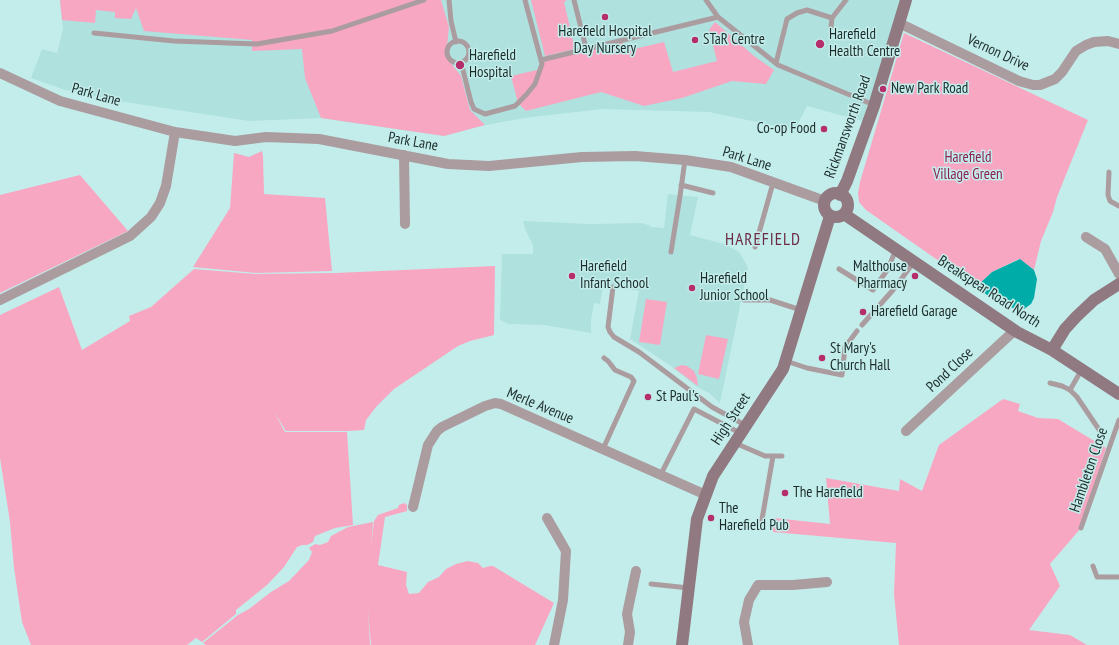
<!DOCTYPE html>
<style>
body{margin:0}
canvas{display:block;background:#c3edea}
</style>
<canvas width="1119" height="645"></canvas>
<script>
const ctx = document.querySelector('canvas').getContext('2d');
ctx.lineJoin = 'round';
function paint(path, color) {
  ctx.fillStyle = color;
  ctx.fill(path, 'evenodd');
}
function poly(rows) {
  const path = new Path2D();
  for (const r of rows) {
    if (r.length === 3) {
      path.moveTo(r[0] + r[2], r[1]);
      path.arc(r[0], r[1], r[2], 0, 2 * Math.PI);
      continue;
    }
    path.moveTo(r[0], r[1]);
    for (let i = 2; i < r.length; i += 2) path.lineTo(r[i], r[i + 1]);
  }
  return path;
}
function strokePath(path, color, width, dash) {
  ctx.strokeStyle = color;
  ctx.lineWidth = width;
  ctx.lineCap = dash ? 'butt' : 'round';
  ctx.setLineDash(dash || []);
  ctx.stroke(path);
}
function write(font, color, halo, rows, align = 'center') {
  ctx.font = font + ' "PT Sans Narrow",sans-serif';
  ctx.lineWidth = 3;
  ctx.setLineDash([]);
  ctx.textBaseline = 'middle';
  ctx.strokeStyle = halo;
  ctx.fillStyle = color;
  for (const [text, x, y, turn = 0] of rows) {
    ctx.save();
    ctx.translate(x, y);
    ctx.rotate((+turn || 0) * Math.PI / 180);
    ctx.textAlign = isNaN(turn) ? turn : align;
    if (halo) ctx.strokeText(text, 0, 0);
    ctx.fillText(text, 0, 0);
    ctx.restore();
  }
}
paint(poly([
 [60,0,904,0,866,122,807,106,795,130,709,112,602,109,524,118,480,126,444,136,321,118,249,121,125,102,65,90,31,78,42,49,57,53,63,29],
 [668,194,698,197,690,235,724,244,739,252,748,267,720,403,709,393,697,387,671,366,630,339,639,291,603,286,600,304,594,303,591,320,591,333,544,325,509,324,500,320,502,254,533,254,533,245,526,231,523,222,524,221,589,224,642,223,651,226,646,251,651,227,664,228]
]), '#afe1df');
paint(poly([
 [60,0,441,0,449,27,446,57,461,76,470,110,485,125,444,136,321,118,305,78,302,49,252,51,252,40,144,31,136,8,131,19,115,18,115,12,96,10,95,23,62,20],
 [531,0,567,0,564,2,575,49,545,56],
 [715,22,754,56,774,70,766,84,732,81,682,98,644,106,601,92,526,111,518,103,511,76,541,69,541,60,622,40,625,51,664,42,673,72,717,61,709,30],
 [904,33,1088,120,1057,197,1053,212,1041,241,1034,270,1019,259,992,272,976,287,866,210,859,202,858,193,860,182],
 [262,151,263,157,264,194,325,198,332,271,256,273,193,267,230,208,234,153,249,157],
 [80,175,128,231,0,293,0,195],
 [495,266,494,335,470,341,458,346,394,389,376,407,366,420,364,430,347,431,286,431,274,412,285,432,347,432,353,525,335,528,315,536,313,542,307,545,302,545,297,547,284,567,267,585,236,610,236,614,202,642,196,638,187,645,31,645,22,622,14,568,10,522,0,458,0,315,59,287,82,350,130,321,129,316,151,307,194,269,255,274,258,292,255,274,335,273],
 [646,299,667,302,660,345,639,342],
 [706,335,728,339,719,379,698,374],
 [682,365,687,366,694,371,697,378,698,386,674,368],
 [1003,399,1020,404,1018,411,1038,418,1058,419,1106,448,1081,528,1050,564,1060,586,1029,630,1070,635,1087,645,899,645,894,594,896,543,773,532,774,518,830,524,826,478,899,491,900,479,922,491,939,445],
 [404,503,407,505,407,511,385,517,378,565,407,572,406,585,409,594,419,593,428,582,439,577,446,569,456,564,468,561,478,563,483,568,490,566,493,566,554,603,535,645,371,645,368,609,370,645,206,645,203,643,238,615,249,609,271,592,289,581,309,560,312,552,309,548,315,544,320,545,328,542,331,536,348,527,373,522,371,546,374,521,378,515,398,508,399,505]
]), '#f8a7c3');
paint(poly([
 [1020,259,1034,270,1037,279,1034,298,1031,304,1024,309,1017,309,1006,306,987,295,976,287,992,272]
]), '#00aca8');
strokePath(poly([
 [449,0,451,21,456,42],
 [574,0,585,44,581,50],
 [706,0,718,17,778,65,874,105],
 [831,27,832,18],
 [94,33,174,41,257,44,332,31,424,0],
 [458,52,11],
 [541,60,718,17],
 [461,62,471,102,474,109,485,114,515,106,526,95,535,84,542,64,525,0],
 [776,63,787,19,797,13,807,10,832,18,846,0],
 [1109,172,1108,195,1110,201,1119,206],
 [681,185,713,193],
 [755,247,773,183],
 [671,252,680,196,685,160],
 [839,269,873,290,888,269,896,249],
 [613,287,608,327,610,332,614,337,639,352,712,407,745,425],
 [744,300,770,300,801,310],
 [862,325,893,290,914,262],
 [786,361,807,368,842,375,845,347,857,331],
 [1050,383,1062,386,1070,390,1077,397,1102,434],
 [1070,390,1082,369],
 [735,443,765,456,782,456],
 [603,449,634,381,631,377,615,370,608,361,604,358],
 [661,474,694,409,740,433],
 [761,525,773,456],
 [1081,528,1119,420],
 [1093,566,1097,577,1119,577],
 [651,584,689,588]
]), '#ab9ca0', 5);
strokePath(poly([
 [899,23,1019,81,1033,85,1040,85,1055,79,1062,72,1076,51,1086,45,1094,42,1108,41,1119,44],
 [0,73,60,101,175,132,235,141,266,137,319,139,448,164,489,166,582,157,635,156,685,160,731,167,825,201],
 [404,155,405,224],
 [1086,237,1105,249,1119,274],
 [0,300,130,236,151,217,160,203,166,186,175,132],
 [906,431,1014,331],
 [413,507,428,445,437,431,442,427,485,406,495,403,501,404,706,495],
 [547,518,566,551,563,600,554,645],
 [628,645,630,632,627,614,636,571],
 [748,645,744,622,749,600,758,585,793,585,827,582]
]), '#ab9ca0', 10);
strokePath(poly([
 [836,205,12],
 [840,195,847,181,874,106,906,0],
 [844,214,1017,332,1052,350,1119,394],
 [1052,350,1065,329,1076,317,1094,300,1119,284],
 [682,645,697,519,713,476,783,369,830,216]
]), '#907980', 12);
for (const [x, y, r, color] of [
 [605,17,4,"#b62d6c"],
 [695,40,4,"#b62d6c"],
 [820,44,5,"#b62d6c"],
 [460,65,5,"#b62d6c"],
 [883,89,4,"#b62d6c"],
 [824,129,4,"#b62d6c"],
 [572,276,4,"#b62d6c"],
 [915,276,4,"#b62d6c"],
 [692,288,4,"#b62d6c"],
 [863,312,4,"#b62d6c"],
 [822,358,4,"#b62d6c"],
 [648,397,4,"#b62d6c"],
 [785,493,4,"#b62d6c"],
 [711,518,4,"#b62d6c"]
]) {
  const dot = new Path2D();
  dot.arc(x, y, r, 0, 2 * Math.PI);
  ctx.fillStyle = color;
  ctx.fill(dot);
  strokePath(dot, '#c3edea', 1.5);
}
write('15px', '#1c2c2b', '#c3edea', [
 ["Harefield Hospital",605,32,"center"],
 ["Day Nursery",605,49,"center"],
 ["Harefield",829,35],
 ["Health Centre",829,52],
 ["STaR Centre",703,40],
 ["Harefield",469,56],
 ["Hospital",469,73],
 ["New Park Road",891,89],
 ["Co-op Food",816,129,"right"],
 ["Harefield",580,267],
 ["Infant School",580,284],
 ["Malthouse",907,267,"right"],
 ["Pharmacy",907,284,"right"],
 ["Harefield",700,279],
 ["Junior School",700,296],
 ["Harefield Garage",871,312],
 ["St Mary's",830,349],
 ["Church Hall",830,366],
 ["St Paul's",656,397],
 ["The Harefield",793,493],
 ["The",719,509],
 ["Harefield Pub",719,526]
], 'left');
write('15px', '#1c2c2b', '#c3edea', [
 ["Vernon Drive",998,53,25],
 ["Park Lane",96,95,16],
 ["Rickmansworth Road",848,127,-70],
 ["Park Lane",413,142,10],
 ["Park Lane",747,159,17],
 ["Breakspear Road North",989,292,33],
 ["Pond Close",950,370,-43],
 ["Merle Avenue",540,406,23],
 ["High Street",731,419,-57],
 ["Hambleton Close",1089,470,-71]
]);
write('15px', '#8a2151', '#c3edea', [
 ["Harefield",968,158],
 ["Village Green",968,175]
]);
ctx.letterSpacing = '1px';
write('17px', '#6d2a45', '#c3edea', [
 ["HAREFIELD",763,240]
]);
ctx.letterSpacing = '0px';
</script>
